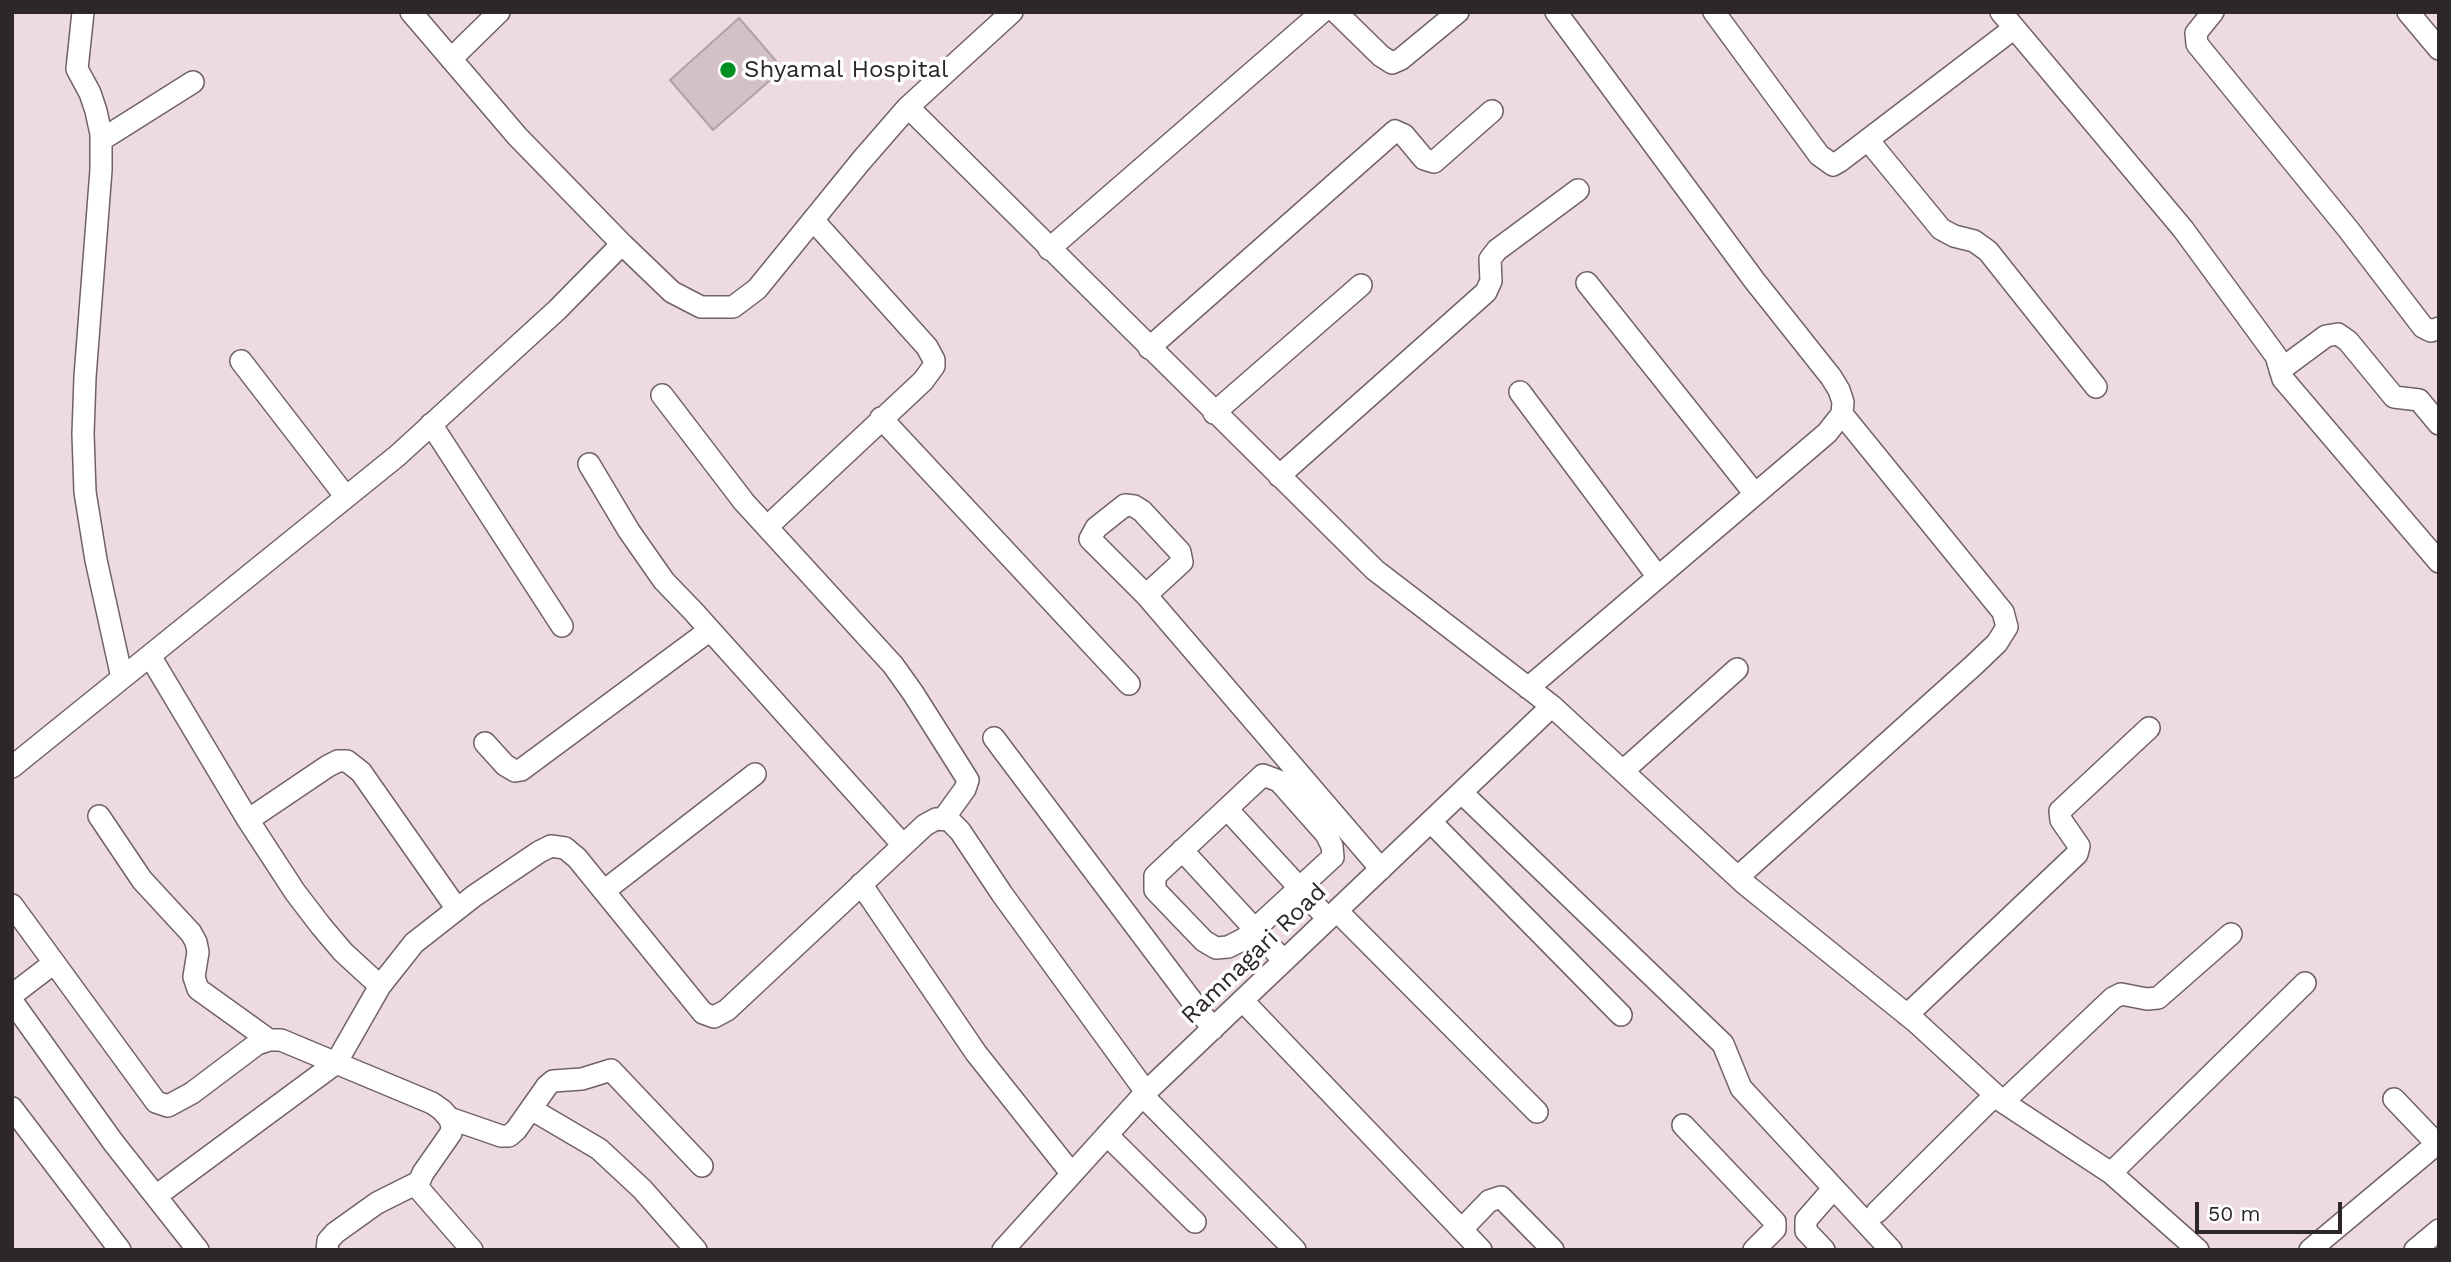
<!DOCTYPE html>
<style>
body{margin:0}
#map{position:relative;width:2451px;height:1262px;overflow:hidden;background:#eddae3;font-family:"Work Sans",sans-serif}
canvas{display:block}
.frame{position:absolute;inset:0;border:14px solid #2e272a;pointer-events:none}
.scale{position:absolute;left:2195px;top:1202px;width:147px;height:32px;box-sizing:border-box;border:4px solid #2e272a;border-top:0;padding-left:9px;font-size:21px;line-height:24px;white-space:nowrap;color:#2e272a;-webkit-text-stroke:5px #fff;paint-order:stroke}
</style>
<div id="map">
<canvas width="2451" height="1262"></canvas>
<div class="frame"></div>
<div class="scale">50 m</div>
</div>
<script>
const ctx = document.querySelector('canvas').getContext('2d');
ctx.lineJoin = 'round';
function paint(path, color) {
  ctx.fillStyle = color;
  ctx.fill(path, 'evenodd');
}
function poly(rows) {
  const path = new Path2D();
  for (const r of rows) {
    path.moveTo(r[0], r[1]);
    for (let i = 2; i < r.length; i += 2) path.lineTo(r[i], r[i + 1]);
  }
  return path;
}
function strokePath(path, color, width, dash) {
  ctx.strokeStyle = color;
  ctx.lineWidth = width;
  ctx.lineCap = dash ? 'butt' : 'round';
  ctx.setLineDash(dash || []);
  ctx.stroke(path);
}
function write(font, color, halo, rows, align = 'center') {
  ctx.font = font + ' "Work Sans",sans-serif';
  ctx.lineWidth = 7;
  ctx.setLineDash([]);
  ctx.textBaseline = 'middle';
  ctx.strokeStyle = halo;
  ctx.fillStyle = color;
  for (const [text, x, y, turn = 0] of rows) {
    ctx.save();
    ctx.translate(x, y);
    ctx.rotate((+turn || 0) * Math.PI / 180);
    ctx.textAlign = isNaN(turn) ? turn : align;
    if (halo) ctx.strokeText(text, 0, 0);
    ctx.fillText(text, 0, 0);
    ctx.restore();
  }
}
const building = poly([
 [739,18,783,69,713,130,670,80,739,18]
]);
paint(building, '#d3c0c9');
strokePath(building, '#b2a1a9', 2);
const minor = poly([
 [83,12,77,69,90,93,96,111,101,134,101,170,85,377,83,434,85,492,96,560,122,678],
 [411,12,517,136,622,244,672,292,701,307,733,307,757,289,861,161,908,107],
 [1012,12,908,107,1375,570,1552,706,1745,884,1916,1022,2003,1102,2111,1173,2198,1250],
 [1336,12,1381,56,1392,63,1401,59,1458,12],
 [1714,12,1819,155,1833,165,1840,161,2013,29],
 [2001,12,2183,229,2276,356,2283,379,2439,562],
 [2213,12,2196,33,2197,44,2348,229,2423,327,2431,331,2439,328],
 [2408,12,2439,49],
 [451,59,499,12],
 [101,140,193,82],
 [1868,140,1941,229,1954,236,1974,241,1988,251,2096,387],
 [1049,249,1322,12],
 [1587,283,1755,494],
 [1149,348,1395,131,1404,135,1424,159,1434,162,1492,111],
 [241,361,346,497],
 [2280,370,2326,336,2338,334,2348,341,2394,397,2419,400,2439,424],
 [1520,392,1658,577],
 [662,395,744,502,893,665,913,693,968,780,965,789,944,818],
 [1214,413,1361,285],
 [881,418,1129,684],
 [431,424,562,626],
 [589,464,629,531,664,581,693,611,903,845],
 [1279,476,1486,292,1491,281,1490,259,1497,250,1578,190],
 [767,527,923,381,934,366,934,360,927,347,813,220],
 [1146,595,1182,562,1180,552,1142,511,1134,506,1125,505,1096,528,1090,539,1146,595,1381,869],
 [150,656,248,820,295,892,321,926,343,952,380,986],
 [1528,688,1827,433,1842,414,1843,402,1839,390,1831,377,1754,280,1556,12],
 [994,738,1213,1029],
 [485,743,505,765,515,771,521,770,710,630],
 [12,767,397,456,557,310,622,244],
 [1623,771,1737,669],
 [1263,775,1279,781,1326,834,1332,846,1333,857,1244,939,1228,947,1216,948,1204,941,1155,890,1155,876,1263,775],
 [1462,793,1723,1044,1741,1088,1891,1250],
 [1227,809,1328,919],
 [99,816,142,880,191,933,196,942,198,952,194,977,198,989,269,1040],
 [248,820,328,766,338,761,347,761,361,772,457,909],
 [1431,822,1621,1015],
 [1182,850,1284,961],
 [1738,877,1974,665,1997,643,2007,627,2003,612,1842,414],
 [861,884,976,1053,1072,1174],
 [604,891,755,774],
 [12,905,156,1102,168,1106,192,1093,257,1044,269,1040,281,1040,432,1103,442,1110,449,1118,452,1125,451,1133,423,1173,419,1182,419,1189,472,1250],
 [1337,911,1537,1112],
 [12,995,54,963],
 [12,1001,113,1142,198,1250],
 [1243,1001,1481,1250],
 [1907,1015,2077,854,2079,846,2061,820,2060,811,2149,728],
 [1143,1096,1295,1250],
 [2394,1099,2437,1144],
 [2003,1102,2113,998,2121,994,2147,999,2158,998,2231,934],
 [12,1108,120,1250],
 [531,1109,599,1149,642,1189,696,1250],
 [449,1118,501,1136,509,1136,516,1130,547,1086,553,1081,582,1079,611,1070,702,1166],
 [1683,1125,1775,1222,1775,1229,1754,1250],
 [1107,1135,1195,1222],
 [2111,1173,2305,983],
 [156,1196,336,1063,380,986,414,943,474,896,539,852,551,846,565,848,577,858,703,1013,714,1017,727,1010,925,825,936,819,949,820,960,831,1002,894,1146,1092],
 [1877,1212,1995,1095],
 [1462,1229,1489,1201,1501,1197,1553,1250],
 [327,1250,328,1241,335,1233,377,1203,419,1182],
 [1003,1250,1146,1092,1552,706],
 [1824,1250,1806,1231,1806,1220,1833,1189],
 [2310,1250,2439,1142],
 [2415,1250,2439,1230]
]);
strokePath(minor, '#726169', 24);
strokePath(minor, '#fff', 21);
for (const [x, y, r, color] of [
 [728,70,9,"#039022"]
]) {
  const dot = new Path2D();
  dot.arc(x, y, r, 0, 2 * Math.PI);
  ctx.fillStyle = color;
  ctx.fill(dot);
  strokePath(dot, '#fff', 2.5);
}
write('24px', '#2e272a', '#fff', [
 ["Shyamal Hospital",744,70]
], 'left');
write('24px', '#2e272a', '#fff', [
 ["Ramnagari Road",1254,954,-44]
]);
</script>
